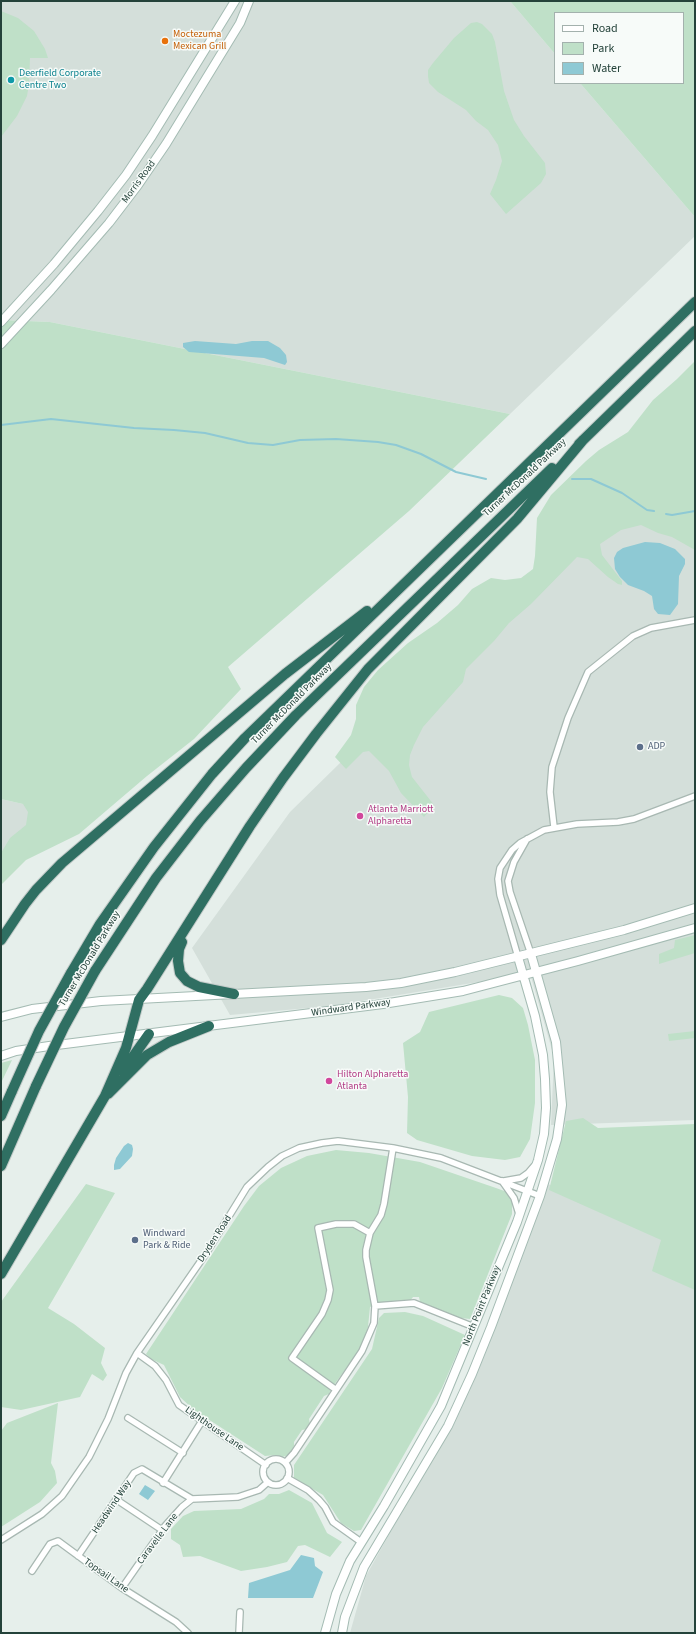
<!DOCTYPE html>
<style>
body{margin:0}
#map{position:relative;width:696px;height:1634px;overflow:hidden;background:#e6efeb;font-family:"Source Sans 3",sans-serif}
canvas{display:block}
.frame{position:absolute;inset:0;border:2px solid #24423a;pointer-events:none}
.legend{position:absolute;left:554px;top:12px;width:130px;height:72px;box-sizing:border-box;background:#f7fbf9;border:1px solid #a3b1ad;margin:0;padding:5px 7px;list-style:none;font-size:12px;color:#24423a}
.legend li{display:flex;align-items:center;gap:8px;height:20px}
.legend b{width:20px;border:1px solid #a3b1ad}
</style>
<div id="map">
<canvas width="696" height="1634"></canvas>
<div class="frame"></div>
<ul class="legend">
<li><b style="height:5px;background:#fff"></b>Road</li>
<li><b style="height:11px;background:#bfe0c8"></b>Park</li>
<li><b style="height:11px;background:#8ec9d4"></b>Water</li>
</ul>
</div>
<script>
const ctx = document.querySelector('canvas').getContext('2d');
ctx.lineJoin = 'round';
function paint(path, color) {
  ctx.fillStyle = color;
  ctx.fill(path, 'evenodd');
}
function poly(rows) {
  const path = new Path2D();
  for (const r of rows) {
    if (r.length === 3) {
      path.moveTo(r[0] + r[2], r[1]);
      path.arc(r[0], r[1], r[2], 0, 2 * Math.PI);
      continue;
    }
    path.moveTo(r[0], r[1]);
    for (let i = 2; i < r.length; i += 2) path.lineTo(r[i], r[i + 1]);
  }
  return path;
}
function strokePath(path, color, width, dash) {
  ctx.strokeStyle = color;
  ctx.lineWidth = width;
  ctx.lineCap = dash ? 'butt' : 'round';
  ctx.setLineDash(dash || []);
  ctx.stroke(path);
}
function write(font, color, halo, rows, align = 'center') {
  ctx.font = font + ' "Source Sans 3",sans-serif';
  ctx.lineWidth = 3;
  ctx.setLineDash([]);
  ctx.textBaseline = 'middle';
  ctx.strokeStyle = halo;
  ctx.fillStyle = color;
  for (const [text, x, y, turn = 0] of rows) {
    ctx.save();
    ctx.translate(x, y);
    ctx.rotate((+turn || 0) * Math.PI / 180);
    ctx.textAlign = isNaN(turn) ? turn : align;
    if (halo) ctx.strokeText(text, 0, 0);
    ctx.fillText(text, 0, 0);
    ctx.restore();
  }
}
paint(poly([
 [1,1,510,1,555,54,555,83,580,83,695,217,695,236,510,414,50,322,1,320],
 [635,474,695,520,695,1120,551,1125,554,1057,529,970,497,979,331,1006,230,1015,192,948,290,812],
 [1,799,59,812,1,873],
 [543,1182,695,1245,695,1633,350,1633,366,1576,469,1390]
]), '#d4dfda');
paint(poly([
 [510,1,695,1,695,217,580,83,683,83,683,13,555,13,555,54],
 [1,11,18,18,34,31,45,49,48,58,30,58,29,84,27,96,17,116,1,137],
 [477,22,482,24,492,34,495,42,504,91,514,120,524,136,545,163,546,174,541,183,506,214,490,194,496,180,502,161,498,145,488,130,476,121,466,110,438,92,429,83,428,76,428,70,433,63,454,38,471,23],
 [1,320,50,322,510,414,409,511,228,667,241,689,194,739,147,776,79,834,26,860,1,885,1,853,10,838,26,825,28,812,23,804,1,799],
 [695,361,695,550,672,537,658,533,641,525,621,530,600,544,602,555,622,581,622,585,618,584,608,577,588,559,577,557,531,604,509,623,494,641,466,669,463,682,423,727,414,745,410,755,409,765,412,777,434,805,424,817,401,793,389,771,369,751,363,752,346,769,335,757,351,735,356,719,356,705,364,687,378,670,408,643,437,623,458,605,472,589,491,578,505,580,521,578,533,569,535,556,537,518,551,495,586,461,599,450,628,432,653,400,677,379],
 [695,935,695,953,659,964,659,954,674,948,675,940],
 [499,995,512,998,523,1008,528,1025,535,1060,535,1103,530,1139,520,1157,505,1160,472,1156,417,1140,407,1133,408,1097,403,1043,420,1032,429,1012],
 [695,1031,695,1038,669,1041,668,1034],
 [12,1060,1,1083,1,1063],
 [583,1118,598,1128,695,1124,695,1290,652,1271,661,1240,549,1190,566,1121],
 [336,1150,369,1153,420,1162,496,1188,507,1192,512,1203,512,1214,470,1319,461,1318,420,1302,419,1297,413,1297,410,1301,382,1303,370,1307,368,1327,361,1348,331,1389,329,1394,324,1396,309,1419,310,1424,307,1429,302,1430,294,1442,294,1446,289,1455,282,1457,276,1455,265,1456,194,1410,180,1397,164,1365,151,1359,146,1354,244,1206,259,1186,281,1168,307,1156],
 [86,1184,115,1193,48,1308,74,1324,105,1348,101,1363,107,1375,103,1381,92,1374,80,1397,21,1410,1,1407,1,1302],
 [405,1312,423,1316,465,1335,442,1388,361,1530,354,1531,341,1523,323,1495,294,1478,294,1465,372,1349,379,1318,384,1313],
 [58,1403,51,1463,55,1471,57,1483,40,1502,1,1527,1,1431,7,1423],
 [289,1490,312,1503,327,1533,342,1542,330,1557,305,1545,298,1546,287,1562,267,1567,241,1571,200,1556,183,1557,180,1545,171,1539,171,1529,183,1516,194,1511,241,1509,264,1499,269,1494,279,1494]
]), '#bfe0c8');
paint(poly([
 [195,341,236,344,252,341,268,341,280,348,286,355,287,362,285,365,264,358,189,352,183,347,183,343],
 [645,542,660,543,675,549,685,559,685,564,679,576,678,604,670,615,658,614,654,609,652,596,644,591,628,585,620,577,615,569,614,558,617,552,623,548],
 [128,1143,132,1145,133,1149,132,1156,120,1169,114,1170,114,1165,116,1158,124,1146],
 [145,1485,155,1491,148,1500,139,1494],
 [301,1555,314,1558,315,1566,323,1572,313,1598,248,1598,249,1583,290,1570]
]), '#8ec9d4');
strokePath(poly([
 [1,425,51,419,134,428,174,430,205,433,248,443,273,445,300,440,336,439,378,442,396,445,421,454,456,472,486,479],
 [572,479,591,479,622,493,647,510,654,511],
 [666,514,672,515,695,511]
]), '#8ec9d4', 2);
const street = poly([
 [554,827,550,792,552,767,568,718,588,672,633,636,651,628,695,620],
 [527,839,514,862,508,881,510,892,531,954],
 [518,957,500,895,498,879,500,868,512,850,520,843,544,830,577,824,618,822,634,819,695,796],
 [502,1181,514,1198,519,1214],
 [504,1181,521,1178,528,1173,534,1166],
 [375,1306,414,1303,474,1327],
 [137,1353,155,1366,166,1380,179,1405,266,1465],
 [335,1389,292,1358,322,1314,328,1300,330,1290,318,1228,336,1224,354,1224,370,1233],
 [128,1418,183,1453],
 [276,1472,13],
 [285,1463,294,1453,362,1351,374,1323,375,1306,366,1257,366,1250,370,1233,381,1215,384,1204,393,1148],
 [287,1478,308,1490,319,1500,325,1507,333,1522,361,1542],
 [163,1483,202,1421],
 [117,1500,162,1530],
 [1,1540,42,1514,62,1496,89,1457,108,1419,126,1373,137,1353,207,1252,247,1187,268,1167,282,1156,299,1148,322,1143,338,1141,393,1148,441,1158,540,1196],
 [78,1556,134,1473,142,1469,192,1499],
 [32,1571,50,1544,58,1541,122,1588,176,1622,188,1633],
 [122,1588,165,1526,182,1507,192,1499,238,1497,259,1490,268,1482],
 [239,1633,240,1612]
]);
const secondary = poly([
 [1,322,54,264,98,211,126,175,152,136,235,1],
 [1,344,51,290,109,223,138,185,166,144,240,23,249,1],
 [1,1017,32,1009,101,1001,366,987,401,983,455,972,624,930,695,908],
 [1,1056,16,1051,49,1046,383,1004,463,991,578,961,695,928],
 [325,1633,336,1594,350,1561,384,1506,441,1406,517,1222,538,1160,544,1134,546,1108,545,1079,543,1055,535,1016,518,957],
 [342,1633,345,1617,364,1567,448,1426,472,1374,491,1327,540,1196,557,1139,562,1105,556,1042,531,954]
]);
const highway = poly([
 [579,444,695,331],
 [1,940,25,904,36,890,62,863,285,674,367,611],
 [182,942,179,949,178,961,180,973,187,981,199,987,234,994],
 [95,971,156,878,200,821,246,768,296,715,552,468],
 [71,973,100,924,154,847,212,774,245,738,695,302],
 [117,1071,130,1061,149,1034],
 [108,1094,147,1055,169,1042,209,1026],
 [1,1116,12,1091],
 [1,1166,36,1086],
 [1,1274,105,1096,126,1048,139,1000,147,989,250,826,283,778,316,734,368,669,517,519,583,440]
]);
strokePath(street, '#a8b8b2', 8);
strokePath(secondary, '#a4bbb3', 10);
strokePath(highway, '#c2cac8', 12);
strokePath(street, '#fff', 5.5);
strokePath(secondary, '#fff', 8);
strokePath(highway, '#2f6f62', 10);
const highwayBridge = poly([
 [36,1086,64,1027,95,971],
 [12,1091,39,1031,71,973]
]);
strokePath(highwayBridge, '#c2cac8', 12, []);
strokePath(highwayBridge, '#2f6f62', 10);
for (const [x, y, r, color] of [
 [165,41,4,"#e8710a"],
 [11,80,4,"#0f9aa8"],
 [640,747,4,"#5c6f8a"],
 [360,816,4,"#d1479c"],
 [329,1081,4,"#d1479c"],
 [135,1240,4,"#5c6f8a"]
]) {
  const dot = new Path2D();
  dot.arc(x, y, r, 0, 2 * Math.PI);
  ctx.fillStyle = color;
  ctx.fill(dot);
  strokePath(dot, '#f7fbf9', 1.5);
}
write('10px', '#c56008', '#f7fbf9', [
 ["Moctezuma",173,35],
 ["Mexican Grill",173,47]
], 'left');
write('10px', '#0d838f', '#f7fbf9', [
 ["Deerfield Corporate",19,74],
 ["Centre Two",19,86]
], 'left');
write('10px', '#24423a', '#f7fbf9', [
 ["Morris Road",139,182,-54],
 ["Turner McDonald Parkway",525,478,-43],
 ["Turner McDonald Parkway",292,704,-45],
 ["Turner McDonald Parkway",90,959,-59],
 ["Windward Parkway",351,1008,-8],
 ["Dryden Road",215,1239,-57],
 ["North Point Parkway",482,1306,-68],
 ["Lighthouse Lane",214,1429,35],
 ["Headwind Way",112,1507,-56],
 ["Caravelle Lane",158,1539,-53],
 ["Topsail Lane",106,1576,35]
]);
write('10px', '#4e5e75', '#f7fbf9', [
 ["ADP",648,747],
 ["Windward",143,1234],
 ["Park & Ride",143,1246]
], 'left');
write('10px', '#b23c85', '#f7fbf9', [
 ["Atlanta Marriott",368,810],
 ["Alpharetta",368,822],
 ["Hilton Alpharetta",337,1075],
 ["Atlanta",337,1087]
], 'left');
</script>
